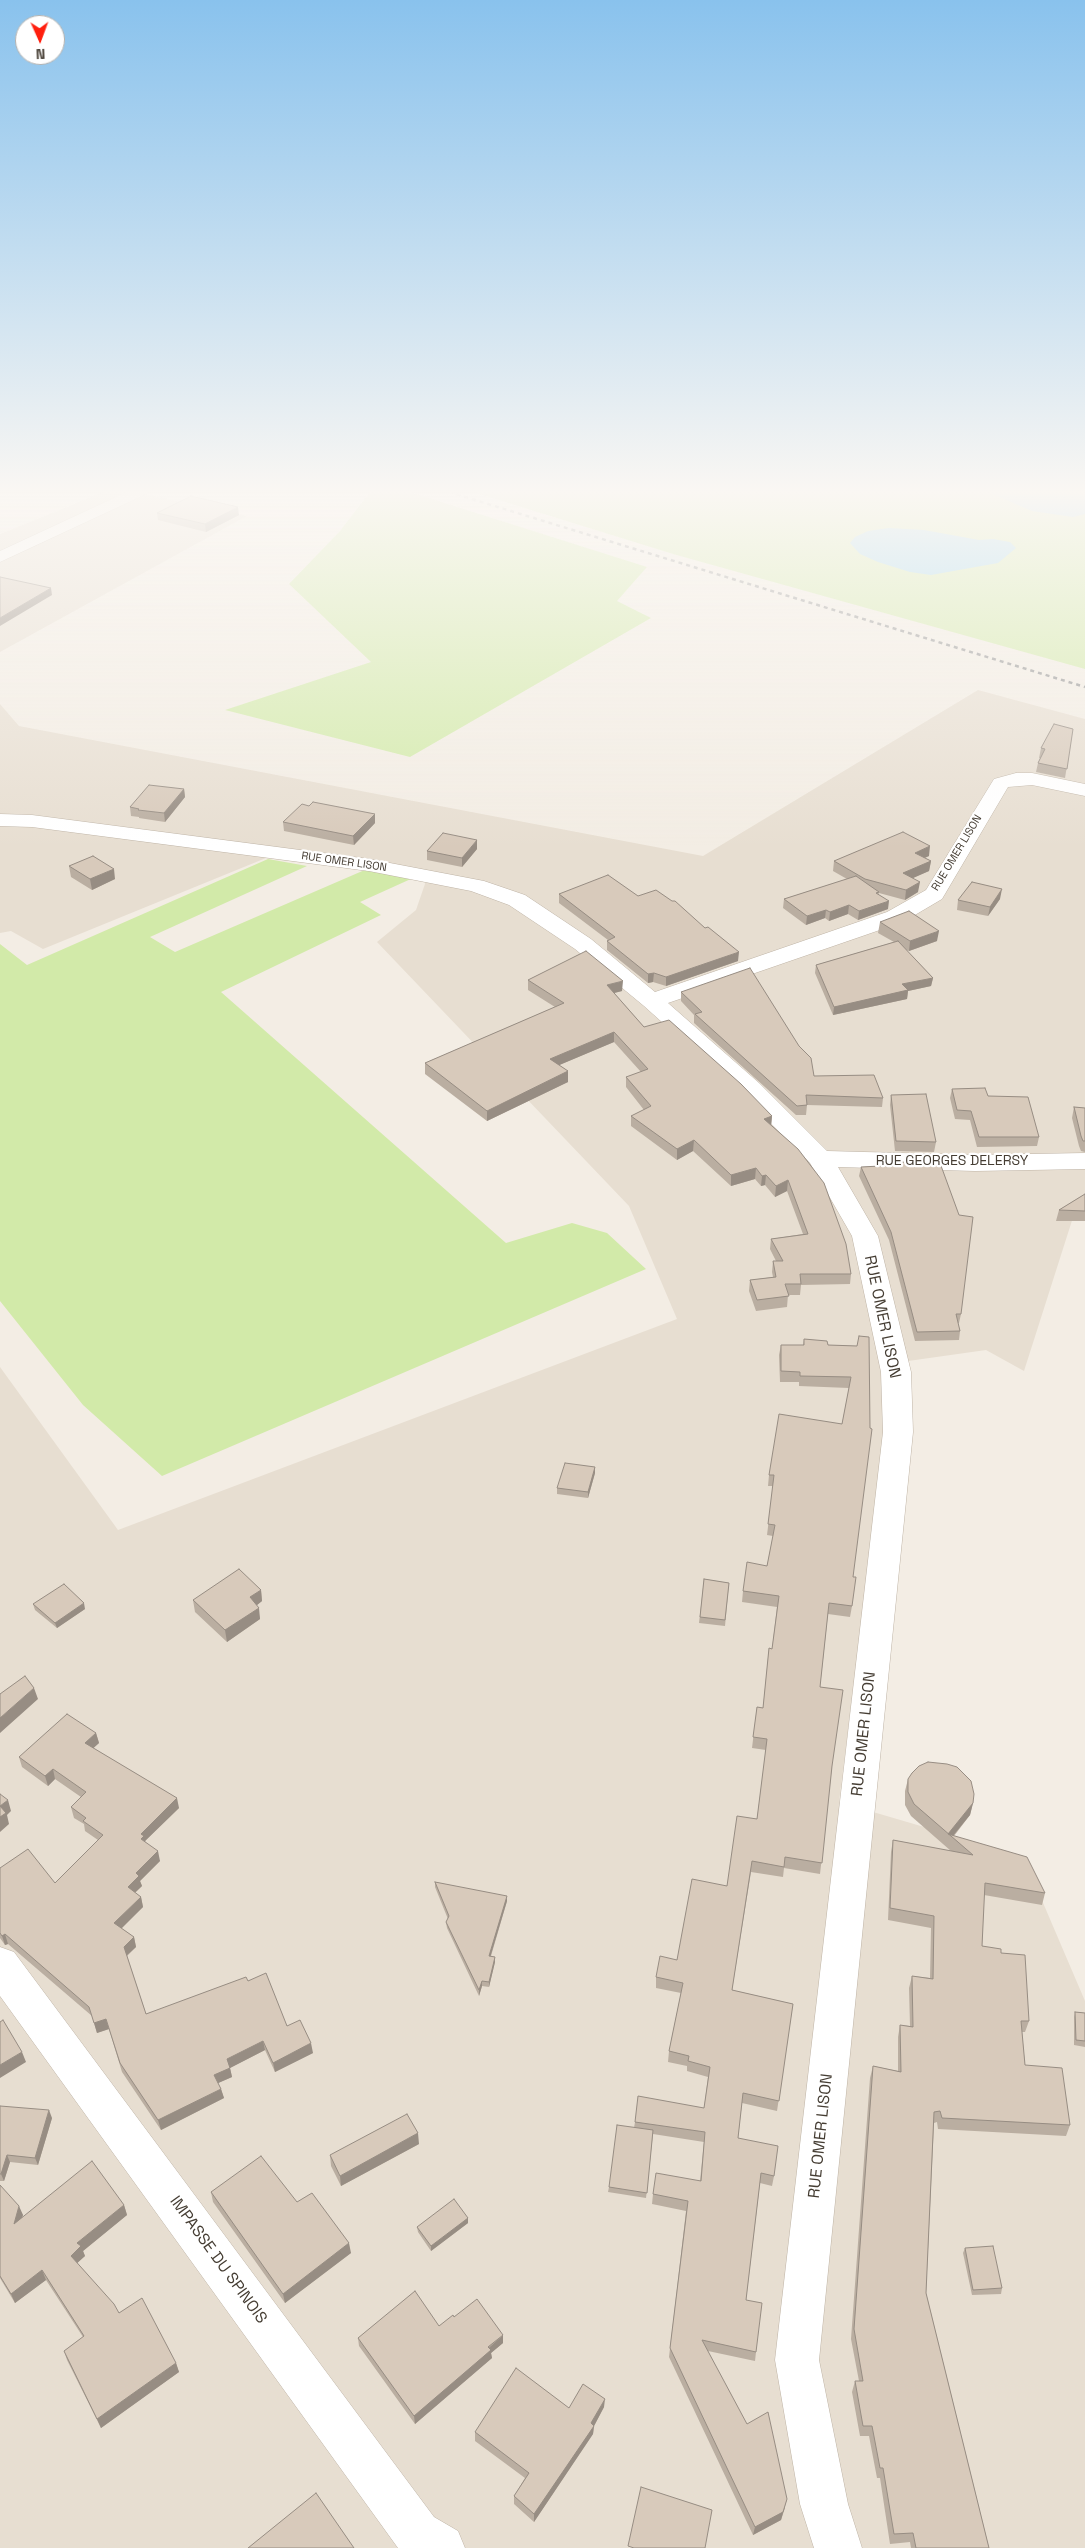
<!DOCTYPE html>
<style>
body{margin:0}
#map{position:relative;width:1085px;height:2548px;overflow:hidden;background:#f3ede4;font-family:"Space Grotesk",sans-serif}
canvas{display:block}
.north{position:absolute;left:15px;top:15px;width:50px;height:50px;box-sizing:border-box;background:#fff;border:1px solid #b5b1ad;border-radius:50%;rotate:178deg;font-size:14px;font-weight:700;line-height:20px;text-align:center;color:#453d33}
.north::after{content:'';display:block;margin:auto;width:18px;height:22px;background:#ff1f0e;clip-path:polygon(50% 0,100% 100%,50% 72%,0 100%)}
</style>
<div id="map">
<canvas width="1085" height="2548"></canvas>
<div class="north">N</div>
</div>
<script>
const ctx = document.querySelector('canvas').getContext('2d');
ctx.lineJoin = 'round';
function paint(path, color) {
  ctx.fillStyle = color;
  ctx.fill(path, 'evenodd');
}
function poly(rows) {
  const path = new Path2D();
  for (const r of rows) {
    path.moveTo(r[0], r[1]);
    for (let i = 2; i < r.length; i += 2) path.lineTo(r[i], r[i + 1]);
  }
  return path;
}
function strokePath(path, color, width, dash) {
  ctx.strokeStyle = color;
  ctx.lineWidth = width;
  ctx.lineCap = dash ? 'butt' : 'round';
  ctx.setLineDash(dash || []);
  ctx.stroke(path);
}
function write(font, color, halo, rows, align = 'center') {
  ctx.font = font + ' "Space Grotesk",sans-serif';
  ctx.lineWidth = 4.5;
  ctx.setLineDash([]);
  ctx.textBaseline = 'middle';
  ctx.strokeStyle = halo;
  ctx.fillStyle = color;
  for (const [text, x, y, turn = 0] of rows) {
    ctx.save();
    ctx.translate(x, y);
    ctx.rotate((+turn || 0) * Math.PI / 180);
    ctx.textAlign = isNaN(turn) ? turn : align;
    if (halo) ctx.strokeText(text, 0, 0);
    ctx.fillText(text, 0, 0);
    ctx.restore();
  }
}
paint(poly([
 [104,492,134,492,247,516,0,652,0,534],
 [978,690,1085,719,1085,1213,1076,1208,1024,1371,986,1350,894,1363,839,1802,1023,1856,1085,2001,1085,2548,0,2548,0,1367,118,1530,677,1319,629,1206,377,942,416,910,426,881,373,869,266,858,43,949,11,931,0,933,0,704,19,726,703,856]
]), '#e7ded1');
paint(poly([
 [370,492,410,492,647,567,617,601,651,618,410,757,225,710,371,662,289,584,340,531],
 [473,492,1085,492,1085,669,673,554],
 [268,859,307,866,150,937,175,952,367,869,413,878,360,902,381,915,221,992,506,1243,572,1223,607,1233,646,1269,162,1476,83,1405,0,1301,0,944,27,965]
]), '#d2eaa9');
paint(poly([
 [988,492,1085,492,1085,514,1073,517,1032,511],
 [889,528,924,530,979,540,993,539,1010,542,1016,548,998,563,931,575,910,572,878,562,860,554,850,543,855,537,868,531]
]), '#9bd7f4');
const minor = poly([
 [127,492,147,492,144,495,0,562,0,551,127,492],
 [1016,773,1032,773,1085,784,1085,796,1032,785,1008,787,942,899,903,922,668,1003,759,1083,827,1151,975,1155,1085,1153,1085,1169,975,1171,838,1167,878,1236,911,1372,913,1432,819,2360,848,2504,862,2548,814,2548,800,2504,775,2360,883,1432,881,1372,852,1236,810,1163,741,1093,644,1006,575,949,509,905,471,891,369,871,32,827,0,826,0,814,32,815,369,859,484,881,525,895,591,939,655,992,887,912,926,890,994,779,1016,773],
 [0,1947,14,1952,434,2517,458,2531,465,2548,398,2548,0,1996,0,1947]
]);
strokePath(minor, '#bfb4a6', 1);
paint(minor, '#fff');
strokePath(poly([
 [449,492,1085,687]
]), '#949494', 2.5, [4, 4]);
paint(poly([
 [157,513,239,515,206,532,158,520],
 [1073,729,1065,778,1036,772,1038,763,1040,758,1039,758,1041,748],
 [184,789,185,797,165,822,139,818,139,817,131,816,130,807],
 [309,806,375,814,375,823,354,845,284,831,283,822],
 [477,849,462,867,427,860,427,851],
 [929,856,925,858,931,861,929,871,912,878,918,892,905,900,879,893,878,895,888,909,858,920,848,914,829,921,825,918,806,925,783,908,784,899,847,879,833,871,834,861],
 [69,866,115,879,92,890,71,877],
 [559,894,638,896,738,961,666,986,653,982,648,983,607,950,607,941,608,940,559,903],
 [1000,899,988,916,957,910,958,900],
 [880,922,937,941,909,951,906,950,933,978,931,986,908,991,907,999,833,1015,815,973,816,965,894,942,878,933],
 [528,980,622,991,614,993,644,1027,772,1116,771,1126,851,1274,850,1284,801,1285,800,1295,788,1295,787,1307,756,1311,749,1291,750,1280,773,1277,772,1272,773,1261,776,1261,770,1249,771,1239,803,1234,787,1191,775,1197,765,1185,761,1186,755,1179,731,1186,693,1151,677,1160,631,1126,631,1116,644,1110,626,1087,626,1077,641,1072,614,1042,559,1065,568,1071,568,1082,487,1121,425,1074,425,1063,555,1007,528,990],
 [681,992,814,1076,883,1098,882,1107,807,1105,806,1115,796,1115,694,1023,694,1015,681,1001],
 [952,1089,988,1096,1039,1137,1037,1146,977,1147,970,1120,955,1119,950,1098],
 [891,1095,936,1142,934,1152,895,1151,890,1105],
 [1074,1107,1085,1108,1085,1152,1081,1151,1079,1146,1072,1118],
 [899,1162,961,1314,959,1323,958,1323,960,1331,959,1340,915,1341,889,1240,859,1176,861,1167,898,1165],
 [1085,1194,1085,1221,1056,1221,1059,1210],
 [804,1339,828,1345,857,1346,853,1577,852,1606,850,1617,828,1614,820,1687,832,1766,820,1874,784,1868,783,1877,751,1872,732,1990,793,2004,777,2111,742,2103,738,2138,774,2176,772,2186,760,2183,746,2300,756,2352,755,2361,708,2351,785,2508,781,2520,753,2535,669,2357,686,2211,652,2204,653,2194,700,2181,704,2142,653,2134,646,2198,608,2192,609,2187,634,2128,635,2122,704,2108,708,2077,687,2071,687,2066,668,2062,669,2051,681,1993,656,1988,656,1977,677,1960,727,1886,757,1819,766,1750,752,1748,757,1707,763,1708,769,1648,772,1649,777,1607,742,1602,743,1591,767,1566,773,1536,767,1535,773,1486,768,1486,769,1475,842,1424,849,1388,799,1386,799,1382,780,1382,779,1355,781,1345,803,1345],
 [595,1467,595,1473,588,1498,557,1494,557,1488],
 [704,1579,729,1583,725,1626,699,1623],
 [261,1590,262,1601,257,1605,260,1619,227,1642,195,1612,193,1600],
 [33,1604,85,1609,57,1628,35,1610],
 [96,1733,99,1743,93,1748,179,1808,145,1841,160,1861,140,1881,142,1886,135,1893,141,1897,143,1907,121,1928,134,1937,136,1947,127,1956,146,2014,248,1981,287,2026,313,2053,275,2072,265,2050,230,2068,232,2077,218,2083,221,2089,224,2098,161,2130,122,2072,109,2029,97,2033,92,2016,8,1944,5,1945,0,1938,0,1868,55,1883,98,1840,85,1831,84,1824,74,1818,71,1807,81,1797,55,1779,48,1786,22,1767,19,1757],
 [908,1779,973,1803,970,1815,954,1836,1045,1893,1042,1905,984,1895,982,1946,1001,1953,1029,2021,1025,2032,1022,2032,1025,2065,1070,2125,1066,2136,938,2129,937,2122,934,2123,926,2293,989,2548,911,2548,910,2542,890,2544,880,2478,877,2478,869,2436,860,2436,852,2392,855,2381,859,2381,851,2339,870,2078,873,2066,898,2071,898,2037,900,2025,910,2026,909,1988,912,1976,930,1978,931,1928,888,1920,891,1852,893,1840,951,1851,911,1816,905,1805,905,1791],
 [435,1882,507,1901,491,1956,495,1957,495,1962,489,1987,482,1986,479,1996,447,1928,446,1922,448,1919,435,1887],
 [1075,2012,1085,2013,1085,2047,1074,2045,1074,2017],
 [0,2106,52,2118,38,2165,10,2162,4,2181,0,2181],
 [419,2144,341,2186,331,2166,330,2155],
 [0,2185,23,2215,22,2217,124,2205,127,2215,83,2251,85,2256,77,2263,119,2313,176,2363,179,2372,101,2428,67,2360,64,2351,83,2337,46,2280,15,2303,0,2278],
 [211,2192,297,2202,351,2253,285,2303,213,2202],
 [468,2218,468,2223,431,2251,418,2232,417,2227],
 [965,2248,1002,2288,1001,2294,972,2295,963,2253],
 [454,2317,503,2343,491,2353,492,2358,415,2424,359,2346,358,2338,439,2326],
 [604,2407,594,2426,593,2434,534,2522,514,2504,514,2496,525,2478,475,2441,475,2432,569,2408]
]), '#baaea1');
paint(poly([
 [238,507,239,515,206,532,205,524],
 [51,588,52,595,0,626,0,618],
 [184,789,185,797,165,822,164,813],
 [375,814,375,823,354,845,353,836],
 [477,840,477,849,462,867,462,858],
 [930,846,929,856,914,862,915,853],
 [931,861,929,871,902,883,903,873],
 [114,869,115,879,92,890,90,879],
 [920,882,918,892,905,900,906,890],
 [1002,889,1000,899,988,916,990,907],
 [889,901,888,909,858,920,859,911],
 [849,905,848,914,829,921,830,912],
 [826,910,825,918,806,925,807,916],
 [939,931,937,941,909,951,910,941],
 [739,952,738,961,666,986,666,977],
 [654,973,653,982,648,983,648,974],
 [933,978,931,986,908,991,907,999,833,1015,834,1007,902,984],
 [623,981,622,991,606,995,607,985],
 [614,1032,614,1042,550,1069,550,1059],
 [568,1071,568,1082,487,1121,487,1111],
 [772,1116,771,1126,764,1119],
 [694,1140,693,1151,677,1160,677,1149],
 [756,1168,755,1179,731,1186,731,1175],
 [766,1175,765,1185,761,1186,762,1176],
 [788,1180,787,1191,775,1197,776,1186],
 [595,1467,595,1473,588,1498,588,1492],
 [261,1590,262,1601,252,1609,250,1597],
 [84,1603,85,1609,57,1628,55,1623],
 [259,1608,260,1619,227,1642,225,1630],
 [34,1688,38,1699,0,1733,0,1718],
 [96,1733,99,1743,87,1754,85,1743],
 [53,1769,55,1779,48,1786,45,1776],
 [177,1798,179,1808,145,1841,144,1849,141,1834],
 [8,1800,11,1811,7,1815,9,1824,0,1832,0,1806],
 [973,1803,970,1815,952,1837,948,1834],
 [158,1851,160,1861,140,1881,142,1886,130,1897,128,1887,136,1873],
 [507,1896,507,1901,489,1961,489,1956],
 [141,1897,143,1907,117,1933,114,1923],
 [5,1934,8,1944,5,1945,2,1936],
 [134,1937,136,1947,126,1956,124,1947],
 [495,1957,495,1962,489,1987,489,1982],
 [482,1981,482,1986,479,1996,479,1990],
 [106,2019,109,2029,97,2033,94,2023],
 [263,2041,265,2050,230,2068,232,2077,216,2084,214,2075,227,2059],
 [311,2043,313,2053,275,2072,273,2063],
 [22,2052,26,2062,0,2078,0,2065],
 [221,2089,224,2098,161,2130,158,2120],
 [49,2110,52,2118,38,2165,35,2158],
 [418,2133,419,2144,341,2186,340,2176],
 [7,2155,10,2162,4,2181,1,2174],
 [124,2205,127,2215,83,2251,85,2256,75,2265,71,2256,77,2243],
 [19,2206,23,2215,17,2233,14,2224],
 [468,2218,468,2223,431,2251,431,2246],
 [349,2243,351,2253,285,2303,283,2294],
 [42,2270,46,2280,15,2303,11,2294],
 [503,2335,503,2343,491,2353,492,2358,415,2424,414,2416],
 [176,2363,179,2372,101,2428,97,2419],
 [605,2399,604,2407,594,2426,593,2434,534,2522,534,2514,591,2423],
 [787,2499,781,2520,753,2535,755,2527]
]), '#978d83');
const building = poly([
 [191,496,238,507,205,524,157,513,191,496],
 [0,577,51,588,0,618,0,577],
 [1054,724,1073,729,1067,769,1038,763,1045,749,1041,748,1054,724],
 [149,785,184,789,164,813,138,810,139,809,130,807,149,785],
 [313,802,375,814,353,836,283,822,302,804,309,806,313,802],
 [903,832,930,846,915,853,931,861,903,873,920,882,906,890,865,879,834,861,903,832],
 [443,833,477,840,462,858,427,851,443,833],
 [93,856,114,869,90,879,69,866,93,856],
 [608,875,638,896,656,890,672,901,675,901,705,928,708,927,739,952,666,977,654,973,648,974,607,941,615,937,559,894,608,875],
 [856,876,879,892,876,893,889,901,859,911,849,905,830,912,826,910,807,916,784,899,856,876],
 [972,882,1002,889,990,907,958,900,972,882],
 [909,911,939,931,910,941,880,922,909,911],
 [898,941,933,978,902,984,908,990,834,1007,816,965,898,941],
 [586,951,623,981,607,985,644,1027,669,1020,741,1084,772,1116,764,1119,798,1149,824,1183,846,1244,851,1274,800,1274,801,1284,785,1284,789,1296,757,1300,750,1280,776,1277,773,1261,783,1261,771,1239,808,1234,788,1180,776,1186,766,1175,762,1176,756,1168,731,1175,694,1140,677,1149,631,1116,651,1106,626,1077,648,1069,614,1032,550,1059,568,1071,487,1111,425,1063,564,1003,528,980,586,951],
 [750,968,799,1046,811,1058,814,1076,874,1075,883,1098,806,1095,807,1105,797,1106,695,1014,702,1012,681,992,750,968],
 [985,1088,988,1096,1028,1097,1039,1137,979,1137,971,1111,957,1110,952,1089,985,1088],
 [926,1094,936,1142,896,1141,891,1095,926,1094],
 [1074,1107,1085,1108,1085,1141,1083,1141,1081,1136,1074,1107],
 [899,1162,940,1163,959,1215,973,1217,961,1314,956,1314,960,1331,917,1332,891,1232,861,1167,900,1165,899,1162],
 [1085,1194,1085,1211,1059,1210,1085,1194],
 [859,1336,869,1337,870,1428,872,1429,853,1577,856,1577,852,1606,829,1603,820,1687,843,1690,832,1766,822,1863,785,1857,784,1867,752,1861,732,1990,793,2004,779,2101,743,2093,738,2138,778,2146,774,2176,761,2173,746,2300,762,2303,756,2352,702,2340,747,2424,768,2412,787,2499,783,2512,755,2527,670,2348,688,2201,653,2194,656,2173,701,2181,705,2132,635,2122,638,2096,704,2108,710,2067,688,2061,689,2056,669,2051,683,1983,656,1977,660,1956,677,1960,692,1879,727,1886,737,1816,757,1819,767,1739,753,1737,757,1707,763,1708,769,1648,772,1649,779,1596,743,1591,747,1562,767,1566,775,1525,768,1524,774,1475,769,1475,779,1414,842,1424,851,1377,800,1376,800,1372,781,1371,781,1345,804,1345,804,1339,827,1341,828,1345,857,1346,859,1336],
 [565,1463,595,1467,588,1492,557,1488,565,1463],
 [239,1569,261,1590,250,1597,259,1608,225,1630,193,1600,239,1569],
 [704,1579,729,1583,725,1620,700,1617,704,1579],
 [64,1584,84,1603,55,1623,33,1604,64,1584],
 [25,1676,34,1688,0,1718,0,1694,25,1676],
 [67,1714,96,1733,85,1743,177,1798,141,1834,144,1836,141,1839,158,1851,136,1873,139,1876,128,1887,141,1897,114,1923,134,1937,124,1947,146,2014,246,1977,248,1981,266,1973,287,2026,300,2020,311,2043,273,2063,263,2041,227,2059,230,2068,214,2075,221,2089,158,2120,120,2063,106,2019,94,2023,89,2007,5,1934,2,1936,0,1933,0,1868,28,1849,55,1883,103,1835,83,1821,86,1818,71,1807,86,1792,53,1769,45,1776,19,1757,67,1714],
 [928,1762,947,1764,957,1767,971,1781,974,1794,973,1803,948,1834,1027,1857,1045,1893,985,1883,982,1946,1001,1949,1001,1953,1025,1955,1029,2021,1021,2021,1025,2065,1062,2068,1070,2125,942,2118,940,2111,934,2112,926,2293,989,2548,916,2548,913,2533,894,2534,883,2468,880,2468,872,2426,863,2426,855,2381,863,2381,854,2329,873,2066,901,2072,900,2025,913,2027,912,1976,933,1979,934,1916,890,1908,893,1840,973,1855,914,1804,908,1792,908,1779,912,1773,919,1766,928,1762],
 [0,1794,8,1800,0,1806,6,1813,0,1817,0,1794],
 [435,1882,507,1896,489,1956,495,1957,489,1982,482,1981,479,1990,446,1922,449,1916,435,1882],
 [1075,2012,1085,2013,1085,2041,1076,2040,1075,2012],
 [3,2020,22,2052,0,2065,0,2022,3,2020],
 [0,2106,49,2110,35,2158,7,2155,1,2174,0,2174,0,2106],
 [407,2114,418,2133,340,2176,330,2155,407,2114],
 [617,2125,653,2130,647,2193,609,2187,617,2125],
 [261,2156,297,2202,312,2193,349,2243,283,2294,211,2192,261,2156],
 [92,2161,124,2205,77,2243,81,2246,71,2256,114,2304,119,2313,142,2298,176,2363,97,2419,64,2351,84,2336,42,2270,11,2294,0,2276,0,2185,19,2206,14,2224,92,2161],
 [454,2199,468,2218,431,2246,417,2227,454,2199],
 [993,2246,1002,2288,973,2290,965,2248,993,2246],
 [415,2291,439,2326,453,2315,454,2317,477,2299,503,2335,488,2347,491,2350,414,2416,358,2338,415,2291],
 [516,2368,569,2408,583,2384,605,2399,591,2423,594,2426,534,2514,514,2496,529,2473,475,2432,516,2368],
 [641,2487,712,2510,705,2548,634,2548,628,2546,641,2487],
 [316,2493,354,2548,248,2548,316,2493]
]);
paint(building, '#d8cabb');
strokePath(building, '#978d83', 1);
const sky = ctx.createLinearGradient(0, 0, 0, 848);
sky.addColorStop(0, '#89c2ed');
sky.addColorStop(0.58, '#faf7f3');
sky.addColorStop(1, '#faf7f300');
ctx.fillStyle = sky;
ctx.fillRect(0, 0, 1085, 848);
write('11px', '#453d33', '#fff', [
 ["RUE OMER LISON",957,853,-59],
 ["RUE OMER LISON",344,862,8]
]);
write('14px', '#453d33', '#fff', [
 ["RUE GEORGES DELERSY",952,1161]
]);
write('16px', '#453d33', '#fff', [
 ["RUE OMER LISON",882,1317,78],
 ["RUE OMER LISON",864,1734,-84],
 ["RUE OMER LISON",821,2136,-84],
 ["IMPASSE DU SPINOIS",218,2260,54]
]);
</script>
